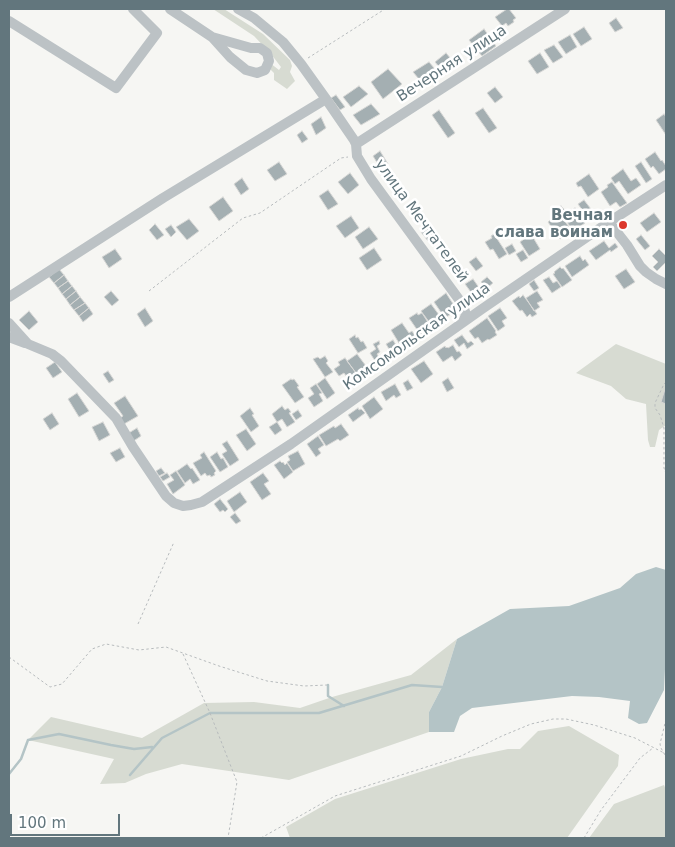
<!DOCTYPE html>
<meta charset="utf-8">
<style>
body{margin:0}
#map{position:relative;width:675px;height:847px;overflow:hidden;background:#f6f6f3;font-family:"DejaVu Sans",sans-serif}
canvas{display:block}
.frame{position:absolute;inset:0;border:10px solid #62767d;pointer-events:none}
.scale{position:absolute;left:10px;top:814px;width:110px;height:22px;box-sizing:border-box;border:2px solid #62767d;border-top:0;padding-left:6px;font-size:15px;line-height:18px;white-space:nowrap;color:#62767d;-webkit-text-stroke:4px #fff;paint-order:stroke}
</style>
<div id="map">
<canvas width="675" height="847"></canvas>
<div class="frame"></div>
<div class="scale">100 m</div>
</div>
<script>
const ctx = document.querySelector('canvas').getContext('2d');
ctx.lineJoin = 'round';
function paint(path, color) {
  ctx.fillStyle = color;
  ctx.fill(path, 'evenodd');
}
function poly(rows) {
  const path = new Path2D();
  for (const r of rows) {
    path.moveTo(r[0], r[1]);
    for (let i = 2; i < r.length; i += 2) path.lineTo(r[i], r[i + 1]);
  }
  return path;
}
function strokePath(path, color, width, dash) {
  ctx.strokeStyle = color;
  ctx.lineWidth = width;
  ctx.lineCap = dash ? 'butt' : 'round';
  ctx.setLineDash(dash || []);
  ctx.stroke(path);
}
function write(font, color, halo, rows, align = 'center') {
  ctx.font = font + ' "DejaVu Sans",sans-serif';
  ctx.lineWidth = 5;
  ctx.setLineDash([]);
  ctx.textBaseline = 'middle';
  ctx.strokeStyle = halo;
  ctx.fillStyle = color;
  for (const [text, x, y, turn = 0] of rows) {
    ctx.save();
    ctx.translate(x, y);
    ctx.rotate((+turn || 0) * Math.PI / 180);
    ctx.textAlign = isNaN(turn) ? turn : align;
    if (halo) ctx.strokeText(text, 0, 0);
    ctx.fillText(text, 0, 0);
    ctx.restore();
  }
}
paint(poly([
 [213,9,224,9,263,34,290,60,292,66,290,72,295,81,287,89,274,80,274,73,268,67,270,63,279,70,281,67,271,54,254,36],
 [616,344,666,364,666,425,659,430,655,447,650,447,648,440,646,404,626,399,611,386,576,373],
 [457,639,442,687,429,712,429,732,289,780,182,764,146,774,125,783,100,784,114,759,28,740,51,717,142,738,204,703,254,702,300,708,332,697,411,675],
 [569,726,619,755,618,766,567,838,290,838,286,827,335,799,461,759,508,749,520,749,538,731],
 [664,785,666,790,666,838,589,838,614,804]
]), '#d7dbd2');
paint(poly([
 [656,567,666,570,666,648,664,690,647,723,639,724,628,718,630,701,599,697,572,696,472,708,460,716,454,732,429,732,429,712,442,687,457,639,510,609,569,606,620,588,636,574]
]), '#b4c4c6');
strokePath(poly([
 [328,685,328,696,344,706],
 [9,774,21,759,28,740,59,734,111,745,134,749,152,747],
 [130,775,162,738,210,713,319,713,412,685,442,687]
]), '#b4c4c6', 2.5);
const building = poly([
 [507,9,509,9,516,18,513,20,514,22,508,26,506,23,502,26,495,17,507,9],
 [616,18,623,28,615,32,609,23,616,18],
 [584,27,592,39,581,46,573,34,584,27],
 [484,29,496,46,482,56,469,40,484,29],
 [570,35,577,47,566,54,558,42,570,35],
 [554,45,563,57,553,63,544,50,554,45],
 [446,53,457,66,444,73,435,62,446,53],
 [540,53,549,67,537,74,528,61,540,53],
 [429,62,440,75,424,85,413,72,429,62],
 [388,69,402,84,383,99,371,82,388,69],
 [359,86,368,94,351,107,343,97,359,86],
 [495,87,503,97,495,103,487,93,495,87],
 [336,95,345,107,340,110,331,98,336,95],
 [371,104,380,114,361,125,353,115,371,104],
 [483,108,497,128,489,133,475,113,483,108],
 [439,110,455,133,448,138,432,115,439,110],
 [664,114,666,117,666,135,656,120,664,114],
 [321,117,326,128,316,135,311,124,321,117],
 [302,131,308,139,302,143,297,135,302,131],
 [380,151,388,164,381,169,373,156,380,151],
 [655,152,661,161,662,160,666,166,666,169,659,174,653,166,651,168,645,159,655,152],
 [279,162,287,174,275,181,267,170,279,162],
 [641,162,652,179,646,183,635,166,641,162],
 [623,169,631,181,636,178,641,185,628,194,619,181,615,184,611,178,623,169],
 [350,173,359,185,348,194,338,182,350,173],
 [589,174,599,189,588,197,581,186,578,187,576,183,589,174],
 [242,178,249,189,241,195,234,184,242,178],
 [612,182,627,203,620,207,616,202,610,206,601,192,608,187,607,185,612,182],
 [328,190,338,204,328,210,319,196,328,190],
 [223,197,233,211,219,221,209,207,223,197],
 [584,200,594,213,586,219,582,212,583,211,578,204,584,200],
 [561,206,567,212,562,216,557,209,561,206],
 [575,208,585,223,573,231,563,216,575,208],
 [654,213,661,222,647,232,640,223,654,213],
 [351,216,359,228,345,238,336,226,351,216],
 [556,216,558,218,561,216,572,231,560,239,548,222,556,216],
 [189,219,199,231,187,240,176,227,189,219],
 [155,224,164,235,157,240,149,230,155,224],
 [171,225,176,232,171,237,165,229,171,225],
 [428,226,435,236,428,241,421,232,428,226],
 [369,227,378,239,363,249,355,237,369,227],
 [494,234,507,254,499,259,493,249,490,250,485,242,492,238,491,236,494,234],
 [531,234,540,249,529,256,520,242,531,234],
 [641,235,650,246,645,250,636,239,641,235],
 [604,241,609,248,615,243,618,247,611,252,610,250,596,260,589,251,604,241],
 [512,244,516,251,509,255,505,248,512,244],
 [374,248,382,260,367,270,359,258,374,248],
 [115,249,122,259,109,268,102,257,115,249],
 [659,249,666,256,666,262,657,271,653,267,658,262,652,256,659,249],
 [523,250,528,258,521,262,516,254,523,250],
 [580,256,583,261,585,259,589,265,572,277,565,266,580,256],
 [476,257,483,266,476,271,469,262,476,257],
 [560,267,562,269,563,268,572,280,562,287,553,274,555,273,554,272,560,267],
 [59,269,64,275,54,283,49,277,59,269],
 [626,269,635,282,624,289,615,276,626,269],
 [64,275,68,281,58,288,54,283,64,275],
 [487,277,493,283,487,288,481,282,487,277],
 [549,277,553,283,557,281,561,287,552,293,543,280,549,277],
 [473,279,480,289,473,295,465,284,473,279],
 [534,280,539,288,534,291,529,284,534,280],
 [68,281,72,286,62,294,58,288,68,281],
 [72,286,76,291,66,299,62,294,72,286],
 [76,291,80,297,70,305,66,299,76,291],
 [111,291,119,300,112,306,104,297,111,291],
 [537,291,543,300,537,303,540,307,534,311,526,298,537,291],
 [446,293,457,310,445,318,434,302,446,293],
 [523,295,537,314,532,317,530,314,527,317,522,310,520,311,512,301,519,296,520,298,523,295],
 [80,297,85,303,74,310,70,305,80,297],
 [85,303,89,308,79,316,74,310,85,303],
 [431,304,442,319,432,326,421,311,431,304],
 [89,308,93,314,83,322,79,316,89,308],
 [145,308,153,321,145,327,137,314,145,308],
 [500,308,507,318,502,321,505,326,498,331,488,316,500,308],
 [29,311,38,322,29,330,19,320,29,311],
 [417,313,418,315,422,313,431,327,420,334,409,318,417,313],
 [487,318,496,331,495,332,497,335,489,340,488,339,482,343,478,337,475,339,469,331,487,318],
 [402,323,409,333,412,331,415,336,410,340,411,342,402,348,391,330,402,323],
 [355,335,356,338,358,337,361,342,363,341,367,348,358,353,349,339,355,335],
 [462,335,468,343,471,341,474,344,467,349,464,343,459,347,454,340,462,335],
 [393,340,399,350,392,354,386,344,393,340],
 [379,341,380,344,377,346,380,352,377,354,381,361,377,364,370,353,376,349,373,344,379,341],
 [453,345,457,352,459,351,462,355,455,361,452,356,443,362,436,352,445,346,446,348,447,347,448,348,453,345],
 [357,354,369,370,359,377,347,361,357,354],
 [325,356,328,361,326,363,333,372,325,377,313,359,318,357,320,359,325,356],
 [345,358,359,377,351,383,344,373,339,376,334,369,340,365,338,362,345,358],
 [424,361,433,374,421,383,411,369,424,361],
 [55,362,62,372,53,378,46,368,55,362],
 [108,371,114,380,109,383,103,374,108,371],
 [325,378,335,393,327,399,317,384,325,378],
 [448,378,454,388,447,392,442,382,448,378],
 [291,379,292,380,294,379,299,386,297,387,304,397,295,403,282,385,291,379],
 [408,380,413,388,407,391,403,383,408,380],
 [316,384,322,393,319,394,323,401,314,407,308,398,314,394,310,388,316,384],
 [395,384,401,395,396,398,394,395,386,401,381,392,395,384],
 [666,386,666,404,661,402,666,386],
 [77,393,89,411,79,417,68,399,77,393],
 [125,396,138,416,124,424,120,418,123,416,114,403,125,396],
 [374,397,383,409,370,419,362,406,374,397],
 [282,406,285,410,288,408,291,412,289,413,295,422,287,427,282,419,277,422,272,414,282,406],
 [250,408,254,414,252,415,259,426,251,432,240,416,250,408],
 [358,408,359,410,361,409,365,413,353,422,348,415,358,408],
 [298,410,302,416,296,420,292,414,298,410],
 [52,413,59,424,50,430,43,419,52,413],
 [103,422,110,435,99,441,92,427,103,422],
 [277,422,282,430,275,435,269,427,277,422],
 [341,424,349,435,340,441,338,439,326,446,319,435,334,426,335,428,341,424],
 [137,428,141,436,132,442,127,434,137,428],
 [246,429,256,444,247,451,236,435,246,429],
 [318,436,324,445,318,449,321,453,316,457,307,444,318,436],
 [227,441,239,460,230,466,222,454,227,451,222,444,227,441],
 [120,448,125,457,116,462,110,453,120,448],
 [298,451,305,464,293,471,287,462,290,460,288,456,298,451],
 [204,452,216,471,214,473,215,475,211,477,210,475,207,476,205,473,201,476,193,463,202,458,200,455,204,452],
 [217,452,221,459,223,458,228,467,220,472,210,457,217,452],
 [280,461,282,463,283,462,285,465,287,463,293,472,284,479,274,465,280,461],
 [187,464,191,469,192,468,200,480,193,484,190,479,185,483,177,471,187,464],
 [161,468,165,473,159,476,156,471,161,468],
 [176,471,185,485,173,494,167,484,174,480,170,475,176,471],
 [167,473,170,477,163,481,160,477,167,473],
 [263,473,269,481,264,484,271,494,262,500,250,482,263,473],
 [240,492,247,502,234,512,227,501,240,492],
 [220,499,228,509,225,512,223,510,220,512,214,504,220,499],
 [235,513,241,521,236,524,230,517,235,513]
]);
paint(building, '#a4afb2');
strokePath(building, '#d7d7d5', 1);
strokePath(poly([
 [308,58,385,9],
 [149,291,243,218,260,213,341,158,348,157],
 [666,382,664,384,655,403,655,408,660,415,664,428,664,468,666,474],
 [138,624,174,542],
 [183,654,210,713,237,782,228,838],
 [9,657,50,687,62,684,92,649,106,644,139,650,166,647,219,666,267,681,304,686,327,685],
 [666,719,660,744,661,748,666,757],
 [261,838,335,796,461,756,502,736,531,724,553,719,566,719,594,725,635,738,666,754],
 [584,838,601,810,640,758,653,748]
]), '#b7bbbd', 1, [2.5, 2.5]);
strokePath(poly([
 [170,9,212,37,230,57,246,70,257,73,265,70,269,61,267,53,260,48,251,48,212,37],
 [238,9,254,18,283,42,301,64,326,99,354,140,356,144,357,156,371,179,463,305,466,315,463,322],
 [9,21,116,88,157,33,133,9],
 [356,144,565,9],
 [609,222,627,245,640,266,646,272,656,279,666,284],
 [9,297,163,198,326,99],
 [9,323,28,344,52,354,61,361,116,418,133,447,166,496,174,503,183,506,191,505,202,502,291,444,482,309,609,222,666,185],
 [9,337,25,343]
]), '#bcc2c5', 10);
for (const [x, y, r, color] of [
 [623,225,5,"#dc382d"]
]) {
  const dot = new Path2D();
  dot.arc(x, y, r, 0, 2 * Math.PI);
  ctx.fillStyle = color;
  ctx.fill(dot);
  strokePath(dot, '#fff', 2);
}
write('15px', '#62767d', '#fff', [
 ["Вечерняя улица",452,64,-33],
 ["улица Мечтателей",421,221,54],
 ["Комсомольская улица",417,337,-35]
]);
write('bold 15px', '#62767d', '#fff', [
 ["Вечная",613,216],
 ["слава воинам",613,233]
], 'right');
</script>
